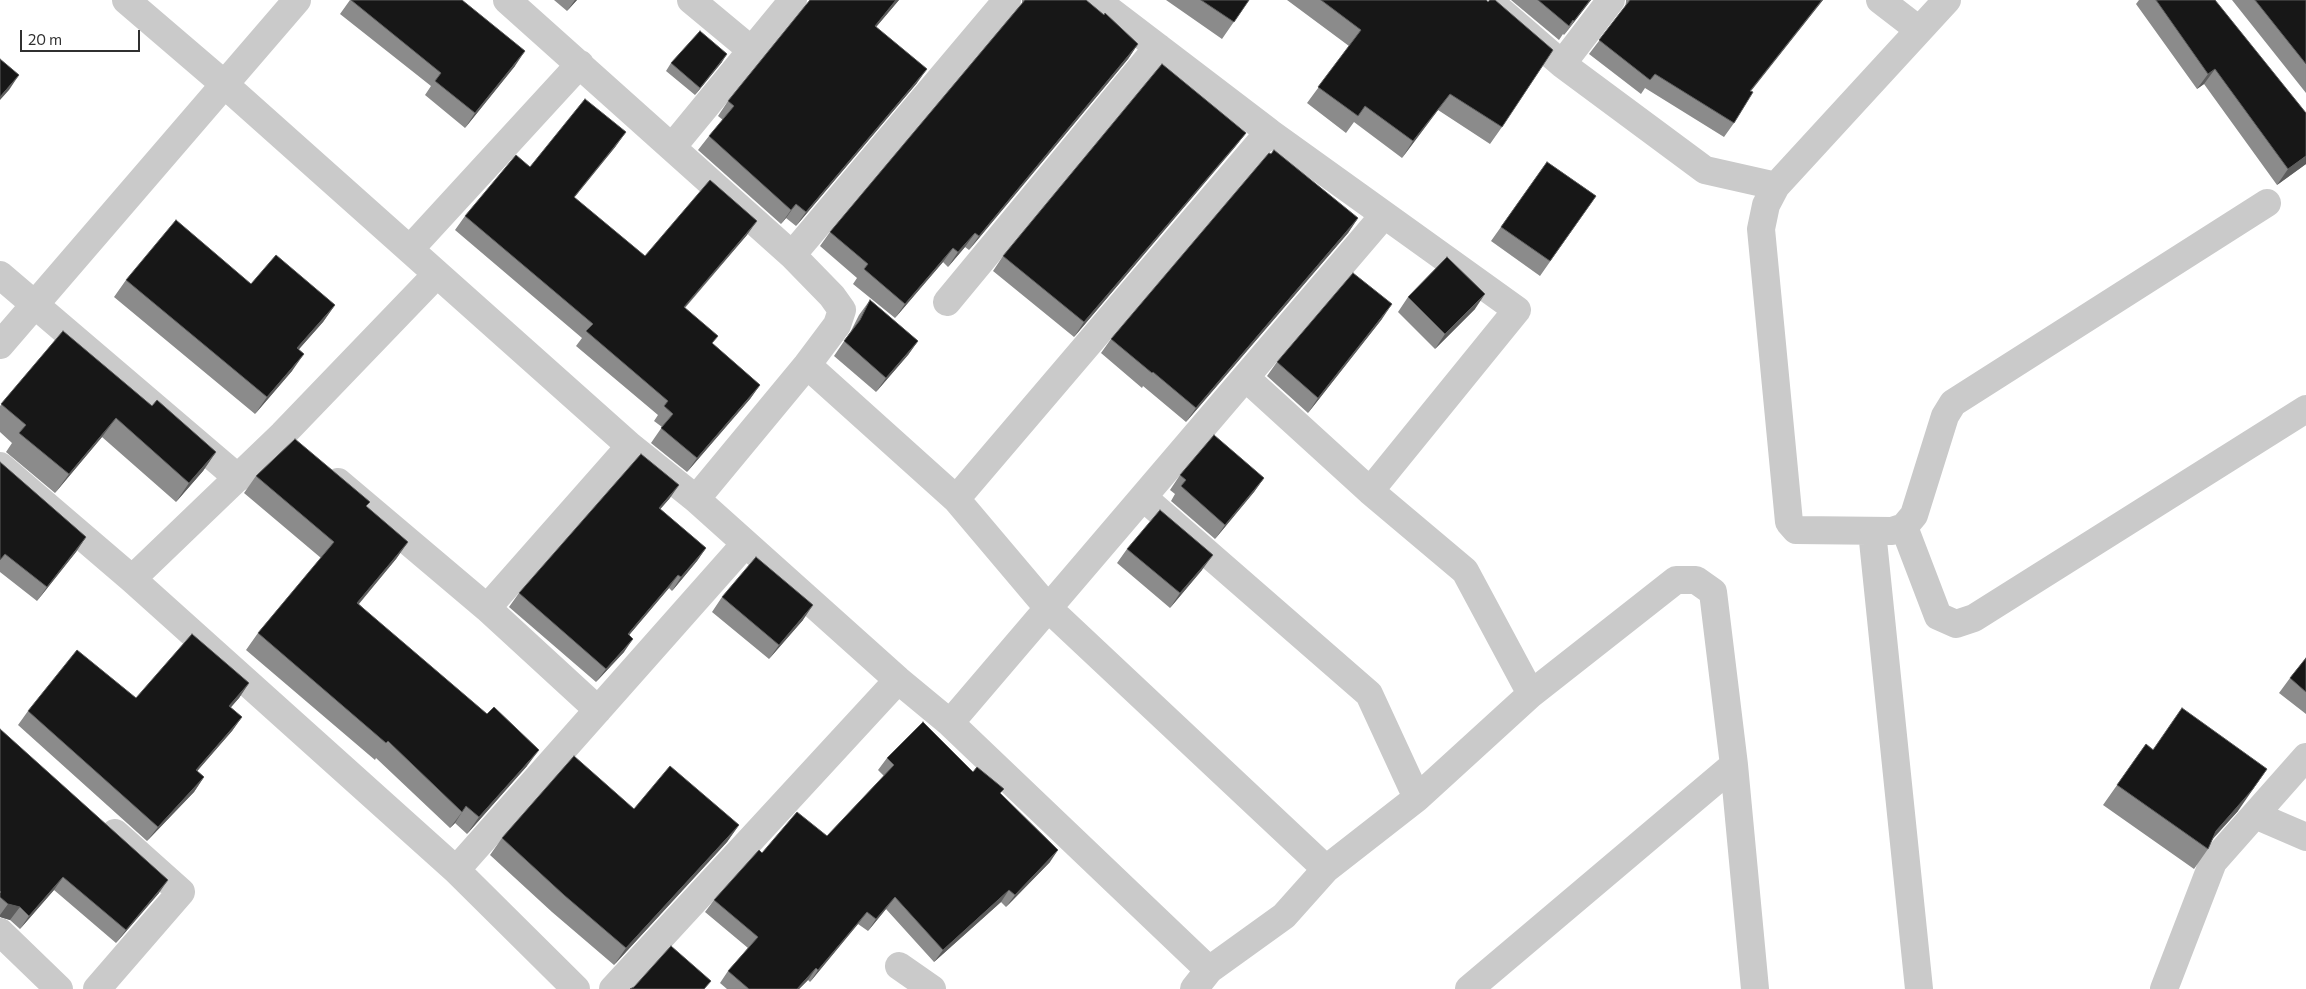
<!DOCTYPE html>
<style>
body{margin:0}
#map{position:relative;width:2306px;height:989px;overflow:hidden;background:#fff;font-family:Commissioner,sans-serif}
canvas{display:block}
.scale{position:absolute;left:20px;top:30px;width:120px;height:22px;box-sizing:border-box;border:2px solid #303030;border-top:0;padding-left:6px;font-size:15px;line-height:18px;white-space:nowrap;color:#303030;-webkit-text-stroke:4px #fff;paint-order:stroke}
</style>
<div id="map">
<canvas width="2306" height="989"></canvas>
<div class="scale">20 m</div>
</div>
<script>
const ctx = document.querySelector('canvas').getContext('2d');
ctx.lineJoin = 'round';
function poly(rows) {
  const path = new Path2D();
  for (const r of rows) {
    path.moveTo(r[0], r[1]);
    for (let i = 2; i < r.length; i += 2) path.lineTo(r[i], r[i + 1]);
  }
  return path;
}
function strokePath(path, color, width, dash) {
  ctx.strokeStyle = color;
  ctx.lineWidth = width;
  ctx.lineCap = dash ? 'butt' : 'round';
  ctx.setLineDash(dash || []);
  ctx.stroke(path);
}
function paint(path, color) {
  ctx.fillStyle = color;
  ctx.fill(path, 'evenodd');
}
strokePath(poly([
 [126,0,224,84,630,446,696,499,898,680,950,723,1209,970,1194,989],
 [507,0,792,255,832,296,842,310,837,325,807,365,696,499],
 [691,0,750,49],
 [1096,0,1269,132,1517,310,1370,491],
 [1488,0,1562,64,1705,170,1776,186],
 [1880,0,1919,30],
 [1947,0,1776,186,1766,205,1761,229,1789,522,1796,530,1892,531,1904,527,1914,515,1945,416,1953,403,2267,203],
 [1562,64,1611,0],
 [673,146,793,0],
 [410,249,580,64],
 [792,255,1007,0],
 [0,275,238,478],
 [947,302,1158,47],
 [0,345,297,0],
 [807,365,956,499,1049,609,1326,869],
 [1246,378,1370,491,1465,571,1531,694],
 [0,466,132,579,456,870,576,989],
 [338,482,487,608,598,710],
 [1144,498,1369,694,1417,798],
 [956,499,1269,132],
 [1904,527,1938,616,1956,624,1974,618,2306,409],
 [1872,531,1919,989],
 [132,579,283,434,437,274],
 [487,608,630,446],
 [950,723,1384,215],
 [2255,815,2306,837],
 [456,870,745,544],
 [0,932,59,989],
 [899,966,932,989],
 [1209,970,1284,916,1326,869,1417,798,1531,694,1676,580,1696,580,1713,592,1734,765,1755,989],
 [97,989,181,892,115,833],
 [613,989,898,680],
 [1469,989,1734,765],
 [2164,989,2213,862,2306,757]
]), '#cacaca', 28);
paint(poly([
 [350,0,515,66,465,128,425,95,431,86,340,14],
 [554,0,577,0,567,11],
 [810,0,899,0,876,27,917,83,796,226,786,218,781,224,698,150,709,136,723,120,718,116,728,101],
 [1022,0,1086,0,1138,44,1128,59,969,250,965,247,948,267,943,262,895,318,853,284,857,278,820,246,830,232,1022,3],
 [1166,0,1249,0,1222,39],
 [1287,0,1486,0,1502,127,1490,144,1438,110,1402,158,1354,122,1346,133,1307,103,1349,46],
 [1511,0,1591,0,1564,35,1563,34,1559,40],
 [1626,0,1823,0,1750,91,1734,123,1724,137,1645,88,1641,94,1589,54,1625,7,1626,2],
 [2139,0,2215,0,2306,164,2277,185,2204,84,2197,89,2136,4],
 [2232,0,2306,0,2306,93],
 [722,62,695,95,666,71,671,63],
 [1246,133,1235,147,1074,337,993,271,1003,256],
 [616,146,574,198,645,256,747,235,685,308,713,344,760,385,750,399,687,472,651,443,662,427,654,421,658,415,576,346,582,338,455,230,465,216,530,167],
 [1547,162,1596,196,1540,276,1491,241],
 [1358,218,1348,233,1186,422,1143,386,1142,388,1101,353,1111,339],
 [126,280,251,284,335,305,323,322,299,349,292,371,255,414,114,297],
 [1408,297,1475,309,1435,349,1398,312],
 [870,300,918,341,908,355,876,392,834,356,851,331,859,315],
 [1382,319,1308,413,1267,376,1277,362],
 [63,331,152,406,216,452,203,471,176,502,102,437,55,493,6,452,12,443,0,432,0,406],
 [0,462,86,537,76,552,37,601,0,572],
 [1180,475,1264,478,1254,492,1215,539,1171,501,1175,494,1170,490],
 [256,476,366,507,408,542,396,559,359,604,527,766,467,834,455,823,450,828,376,758,375,760,246,650,258,633,321,558,244,493],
 [670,498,660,509,706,548,697,561,672,591,669,588,629,635,624,652,596,682,509,607,519,593],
 [1127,549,1202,570,1170,608,1117,563],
 [722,597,803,620,769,659,712,612],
 [2306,658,2306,714,2279,693,2290,678],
 [249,683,239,698,230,708,242,717,232,731,197,771,204,777,194,792,147,841,18,725,28,711,136,698],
 [0,729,159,893,116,943,54,890,20,929,10,920,0,917],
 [2146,744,2238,811,2212,840,2208,849,2194,869,2103,805],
 [887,758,973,772,1004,789,1000,794,1050,862,1006,907,1001,902,934,962,886,909,868,931,858,924,810,982,808,980,799,989,727,989,720,983,728,971,748,948,705,912,714,900,762,853,827,836,884,776,878,770],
 [634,809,739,825,727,842,614,965,552,912,490,855,502,838]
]), '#8b8b8b');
paint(poly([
 [575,0,577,0,567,11],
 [896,0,899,0,865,40,875,26],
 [1590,0,1591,0,1564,35,1574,21],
 [1822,0,1823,0,1740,105,1750,91],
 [1138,44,1128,59,969,250,979,236],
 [525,51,515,66,465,128,475,113],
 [727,54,722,62,695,95,700,88],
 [927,69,917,83,796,226,806,212],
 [2215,69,2204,84,2197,89,2208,74],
 [19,75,9,90,0,100,0,97],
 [1450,94,1402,158,1413,141],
 [626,132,616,146,563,211,574,197],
 [1246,133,1235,147,1074,337,1084,322],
 [2306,156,2306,164,2277,185,2288,169],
 [796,204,786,218,781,224,791,210],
 [1358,218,1348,233,1186,422,1196,408],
 [757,221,747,235,673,321,684,307],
 [975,233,965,247,948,267,958,252],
 [953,248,943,262,895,318,905,304],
 [1485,294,1475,309,1435,349,1445,334],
 [1392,304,1382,319,1308,413,1318,398],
 [335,305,323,322,285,365,297,348],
 [918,341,908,355,876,392,886,378],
 [304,354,292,371,255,414,267,397],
 [760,385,750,399,687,472,697,458],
 [116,418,102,437,55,493,69,474],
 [216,452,203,471,176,502,189,483],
 [1264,478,1254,492,1215,539,1225,525],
 [679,485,670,498,650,521,659,508],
 [86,537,76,552,37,601,47,587],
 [408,542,396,559,346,619,357,603],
 [706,548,697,561,672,591,681,577],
 [1213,555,1202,570,1170,608,1180,593],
 [678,575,669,588,619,647,628,634],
 [813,605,803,620,769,659,779,645],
 [633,639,624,652,596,682,606,669],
 [249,683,239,698,219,721,229,706],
 [242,717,232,731,186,784,196,770],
 [539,750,527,766,467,834,479,817],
 [2267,769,2238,811,2205,847,2216,831],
 [204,777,194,792,147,841,158,827],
 [466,806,455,823,450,828,462,812],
 [739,825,727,842,614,965,626,948],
 [1058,850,1050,862,1006,907,1015,895],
 [63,877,54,890,20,929,29,916],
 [168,880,159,893,116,943,126,930],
 [1009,890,1001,902,934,962,943,950],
 [895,897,886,909,868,931,876,919],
 [8,904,20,907,10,920,0,917,0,915],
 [867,912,858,924,810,982,818,970],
 [816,968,808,980,799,989,797,989]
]), '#5d5d5d');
const building = poly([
 [351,0,462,0,525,51,475,113,435,81,441,73,351,0],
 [810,0,896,0,875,26,927,69,806,212,796,204,791,210,709,136,734,106,728,101,810,0],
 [1025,0,1086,0,1104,15,1105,13,1138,44,979,236,975,233,958,252,953,248,905,304,864,269,868,264,830,232,1025,0],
 [1201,0,1249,0,1234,22,1201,0],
 [1321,0,1486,0,1488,2,1490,0,1495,0,1553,50,1502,127,1450,94,1413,141,1365,106,1358,116,1318,87,1361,30,1321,0],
 [1538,0,1590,0,1574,21,1573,20,1569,26,1538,0],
 [1630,0,1822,0,1750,91,1753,92,1734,123,1655,74,1650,80,1599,40,1630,0],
 [2156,0,2215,0,2306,113,2306,156,2288,169,2215,69,2208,74,2156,0],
 [2255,0,2306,0,2306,64,2255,0],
 [700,31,727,54,700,88,671,63,700,31],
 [0,59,19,75,0,97,0,59],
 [1162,64,1246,133,1084,322,1003,256,1162,64],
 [585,99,626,132,574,197,645,256,710,180,757,221,684,307,718,336,712,343,760,385,697,458,661,428,673,414,664,406,668,401,586,331,593,324,465,216,516,155,530,167,585,99],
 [1274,150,1358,218,1196,408,1153,372,1152,373,1111,339,1269,153,1271,154,1274,150],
 [1547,162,1596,196,1550,261,1501,227,1547,162],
 [176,220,251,284,276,255,335,305,297,348,304,354,267,397,126,280,176,220],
 [1447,257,1485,294,1445,334,1408,297,1447,257],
 [1353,273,1392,304,1318,398,1277,362,1353,273],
 [870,300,918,341,886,378,844,341,860,320,870,300],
 [63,331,152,406,157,400,216,452,189,483,116,418,69,474,19,433,26,425,1,404,63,331],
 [1214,435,1264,478,1225,525,1181,486,1186,480,1180,475,1214,435],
 [295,439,370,502,366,506,408,542,357,603,487,714,494,707,539,750,479,817,466,806,462,812,388,741,386,743,258,633,334,542,256,476,295,439],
 [641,454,679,485,659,508,706,548,681,577,678,575,628,634,633,639,606,669,519,593,641,454],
 [0,462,86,537,47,587,5,554,0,560,0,462],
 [1160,510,1213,555,1180,593,1127,549,1160,510],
 [756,557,813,605,779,645,722,597,756,557],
 [192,634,249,683,229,706,242,717,196,770,204,777,158,827,28,711,77,650,136,698,192,634],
 [2306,658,2306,692,2290,678,2306,658],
 [2182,708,2267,769,2252,790,2216,831,2208,849,2117,785,2146,744,2153,750,2182,708],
 [923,722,973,772,977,767,1004,789,1000,793,1058,850,1015,895,1009,890,943,950,895,897,876,919,867,912,818,970,816,968,797,989,749,989,728,971,758,937,714,900,759,850,762,853,797,812,827,836,894,765,887,758,923,722],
 [0,729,168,880,126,930,63,877,29,916,20,907,8,904,0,897,0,893,1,892,0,891,0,729],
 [574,756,634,809,670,766,739,825,626,948,564,895,502,838,574,756],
 [671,946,711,981,704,989,630,989,634,987,671,946]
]);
paint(building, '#171717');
strokePath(building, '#5d5d5d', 1);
</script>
